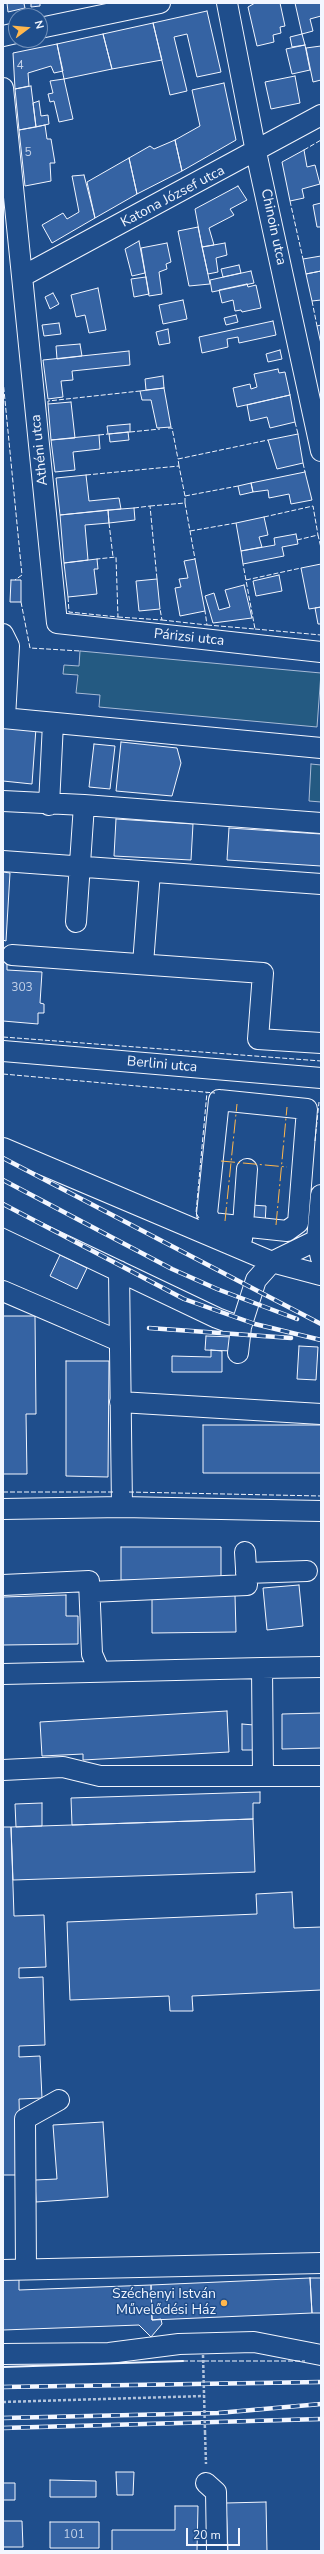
<!DOCTYPE html>
<meta charset="utf-8">
<style>
body{margin:0}
#map{position:relative;width:324px;height:2554px;overflow:hidden;background:#1f4e8c;font-family:"Nunito Sans",sans-serif}
canvas{display:block}
.frame{position:absolute;inset:0;border:4px solid #f2f6ff;pointer-events:none}
.north{position:absolute;left:8px;top:8px;width:40px;height:40px;box-sizing:border-box;background:#1f4e8c;border:1px solid #7391ba;border-radius:50%;rotate:74deg;font-size:11px;font-weight:700;line-height:16px;text-align:center;color:#f2f6ff}
.north::after{content:'';display:block;margin:auto;width:14px;height:18px;background:#ffb74d;clip-path:polygon(50% 0,100% 100%,50% 72%,0 100%)}
.scale{position:absolute;left:186px;top:2528px;width:54px;height:18px;box-sizing:border-box;border:2px solid #f2f6ff;border-top:0;padding-left:5px;font-size:12px;line-height:14px;white-space:nowrap;color:#f2f6ff;-webkit-text-stroke:3px #1f4e8c;paint-order:stroke}
</style>
<div id="map">
<canvas width="324" height="2554"></canvas>
<div class="frame"></div>
<div class="north">N</div>
<div class="scale">20 m</div>
</div>
<script>
const ctx = document.querySelector('canvas').getContext('2d');
ctx.lineJoin = 'round';
function paint(path, color) {
  ctx.fillStyle = color;
  ctx.fill(path, 'evenodd');
}
function poly(rows) {
  const path = new Path2D();
  for (const r of rows) {
    path.moveTo(r[0], r[1]);
    for (let i = 2; i < r.length; i += 2) path.lineTo(r[i], r[i + 1]);
  }
  return path;
}
function strokePath(path, color, width, dash) {
  ctx.strokeStyle = color;
  ctx.lineWidth = width;
  ctx.lineCap = dash ? 'butt' : 'round';
  ctx.setLineDash(dash || []);
  ctx.stroke(path);
}
function write(font, color, halo, rows, align = 'center') {
  ctx.font = font + ' "Nunito Sans",sans-serif';
  ctx.lineWidth = 3;
  ctx.setLineDash([]);
  ctx.textBaseline = 'middle';
  ctx.strokeStyle = halo;
  ctx.fillStyle = color;
  for (const [text, x, y, turn = 0] of rows) {
    ctx.save();
    ctx.translate(x, y);
    ctx.rotate((+turn || 0) * Math.PI / 180);
    ctx.textAlign = isNaN(turn) ? turn : align;
    if (halo) ctx.strokeText(text, 0, 0);
    ctx.fillText(text, 0, 0);
    ctx.restore();
  }
}
const green = poly([
 [80,651,321,673,317,727,99,707,100,695,76,693,78,675,63,674,64,665,79,666,80,651],
 [311,764,321,765,321,802,309,801,311,764]
]);
paint(green, '#245a82');
strokePath(green, '#a8bbd7', 1);
const building = poly([
 [7,3,27,3,24,4,25,8,8,12,7,3],
 [31,3,40,3,40,6,31,7,31,3],
 [255,3,280,3,285,26,280,27,281,33,273,35,274,42,257,46,248,7,255,3],
 [295,3,321,3,321,16,310,19,313,31,302,34,295,3],
 [207,11,221,72,197,77,187,34,174,37,187,91,170,95,153,23,207,11],
 [153,23,162,60,112,69,103,34,153,23],
 [103,34,112,69,64,79,57,44,103,34],
 [302,34,305,45,292,47,290,37,302,34],
 [57,44,63,71,54,73,51,66,28,73,29,86,15,89,13,53,57,44],
 [305,45,310,70,292,74,286,49,305,45],
 [321,46,321,80,313,82,306,48,321,46],
 [295,76,300,103,271,109,265,82,295,76],
 [64,79,73,119,59,122,54,101,50,102,48,94,53,93,50,81,64,79],
 [224,83,236,140,182,171,175,140,200,126,192,90,224,83],
 [31,86,36,127,19,130,15,89,31,86],
 [39,101,41,116,48,115,49,124,36,127,33,103,39,101],
 [45,125,47,139,51,139,55,163,50,163,51,181,25,186,19,130,45,125],
 [175,140,182,171,137,194,129,158,150,146,154,149,175,140],
 [304,150,307,167,315,165,320,184,302,189,304,198,290,201,282,162,304,150],
 [129,158,137,194,95,218,87,182,129,158],
 [84,175,95,218,52,243,42,225,63,213,67,219,79,212,72,176,84,175],
 [238,186,247,200,230,209,234,215,209,228,214,245,202,247,195,209,238,186],
 [321,203,321,227,317,227,313,205,321,203],
 [198,227,210,284,189,286,178,231,198,227],
 [139,241,145,273,132,276,125,249,139,241],
 [167,243,171,262,166,264,167,269,159,272,162,294,149,296,141,248,167,243],
 [225,243,227,255,216,258,218,272,208,274,202,247,225,243],
 [321,256,321,271,306,274,303,259,321,256],
 [239,265,241,273,223,277,221,269,239,265],
 [251,271,254,283,212,292,210,280,251,271],
 [321,271,321,300,312,301,306,274,321,271],
 [146,277,149,294,134,297,131,279,146,277],
 [247,284,248,287,256,285,261,308,242,312,241,310,235,311,233,300,222,303,219,290,247,284],
 [98,288,106,330,89,333,85,315,76,317,71,295,98,288],
 [53,293,59,304,50,309,45,297,53,293],
 [183,300,187,319,163,324,159,305,183,300],
 [236,315,238,322,226,325,224,318,236,315],
 [273,321,276,335,239,343,238,337,227,339,228,347,202,353,199,337,273,321],
 [59,323,61,334,44,336,42,325,59,323],
 [321,325,321,344,317,326,321,325],
 [168,329,170,343,159,345,156,332,168,329],
 [80,344,82,356,57,359,56,346,80,344],
 [280,350,282,359,268,362,266,354,280,350],
 [129,351,130,365,72,371,73,380,61,381,63,397,48,399,43,360,129,351],
 [278,369,279,373,285,372,290,395,237,407,233,388,250,384,251,389,257,387,254,374,278,369],
 [163,376,164,388,146,390,145,379,163,376],
 [164,388,171,427,157,428,151,400,142,400,140,391,164,388],
 [290,395,295,422,270,428,267,417,250,421,247,405,290,395],
 [71,402,75,438,51,440,48,404,71,402],
 [130,424,130,432,108,434,107,426,130,424],
 [128,432,129,440,110,442,109,434,128,432],
 [298,434,303,463,277,469,268,440,298,434],
 [99,435,100,449,73,452,75,470,55,472,51,440,99,435],
 [305,472,312,500,291,504,289,494,269,498,268,490,253,492,251,483,305,472],
 [86,475,89,501,119,498,121,509,60,515,56,478,86,475],
 [251,483,253,492,240,495,238,486,251,483],
 [134,508,135,520,109,523,108,510,134,508],
 [108,510,109,523,85,525,88,560,64,563,60,515,108,510],
 [264,517,268,535,259,537,262,547,241,551,236,523,264,517],
 [296,534,298,544,282,547,284,556,243,564,241,551,275,545,274,538,296,534],
 [97,559,98,569,94,569,97,594,68,597,64,563,97,559],
 [195,559,205,611,180,616,175,588,181,587,179,579,188,578,184,561,195,559],
 [321,564,321,607,309,609,301,568,321,564],
 [279,575,282,591,256,596,253,581,279,575],
 [157,579,160,609,139,611,136,581,157,579],
 [11,580,21,580,21,602,10,602,11,580],
 [244,585,252,618,213,623,205,596,214,593,219,610,230,607,225,590,244,585],
 [321,607,321,624,318,624,315,608,321,607],
 [3,726,36,728,32,784,3,781,3,726],
 [121,742,177,748,181,763,172,796,116,791,121,742],
 [94,744,115,746,110,789,89,787,94,744],
 [116,819,193,824,191,860,114,856,116,819],
 [229,828,321,834,321,866,227,860,229,828],
 [3,872,10,873,6,941,3,940,3,872],
 [3,958,7,958,7,970,42,972,40,1003,44,1004,44,1013,38,1013,38,1024,3,1021,3,958],
 [252,1205,266,1206,265,1225,251,1225,252,1205],
 [60,1255,87,1268,77,1289,50,1276,60,1255],
 [3,1316,35,1316,36,1414,26,1414,27,1474,3,1474,3,1316],
 [206,1336,234,1337,233,1351,205,1350,206,1336],
 [299,1346,318,1347,316,1380,297,1379,299,1346],
 [211,1350,222,1351,222,1372,172,1372,172,1356,211,1357,211,1350],
 [66,1361,109,1361,108,1477,66,1476,66,1361],
 [203,1425,321,1425,321,1473,203,1473,203,1425],
 [121,1547,221,1547,221,1580,121,1580,121,1547],
 [299,1585,303,1626,267,1630,263,1588,299,1585],
 [66,1595,66,1616,78,1616,78,1644,3,1645,3,1597,66,1595],
 [235,1595,236,1632,152,1633,152,1596,235,1595],
 [227,1711,229,1752,83,1760,83,1754,42,1756,40,1722,227,1711],
 [321,1713,321,1748,282,1749,282,1714,321,1713],
 [242,1724,254,1725,253,1750,242,1750,242,1724],
 [260,1792,260,1803,253,1803,253,1819,72,1825,71,1798,260,1792],
 [42,1803,42,1826,16,1827,15,1804,42,1803],
 [253,1819,255,1872,13,1880,11,1827,253,1819],
 [3,1827,11,1827,14,1916,44,1915,46,1967,19,1968,19,1978,43,1977,45,2045,19,2046,19,2057,40,2056,42,2098,19,2099,21,2175,3,2175,3,1827],
 [292,1892,294,1928,321,1927,321,1990,192,1996,193,2011,170,2011,169,1996,70,2000,67,1922,257,1914,256,1894,292,1892],
 [103,2122,108,2197,36,2202,35,2180,57,2179,53,2125,103,2122],
 [3,2275,19,2275,19,2290,151,2285,152,2320,161,2319,162,2324,151,2337,139,2325,3,2330,3,2275],
 [310,2278,312,2313,152,2320,151,2285,310,2278],
 [310,2278,321,2278,321,2313,312,2313,310,2278],
 [116,2472,134,2472,133,2495,117,2495,116,2472],
 [50,2480,96,2481,96,2497,50,2497,50,2480],
 [3,2483,15,2483,15,2500,3,2500,3,2483],
 [266,2502,267,2551,228,2551,226,2503,266,2502],
 [175,2506,198,2506,197,2551,112,2551,112,2530,175,2530,175,2506],
 [3,2521,22,2521,23,2547,3,2547,3,2521],
 [50,2522,99,2522,99,2548,50,2548,50,2522]
]);
paint(building, '#3563a3');
strokePath(building, '#f2f6ff', 1);
const minor = poly([
 [227,3,256,152,321,451],
 [40,28,160,3],
 [3,36,16,33],
 [3,88,57,623,321,652],
 [23,276,321,115],
 [3,634,9,646,5,718],
 [3,718,321,748],
 [3,801,84,805,321,823],
 [49,805,53,723],
 [3,861,321,884],
 [76,922,84,805],
 [12,955,263,973,258,1039,321,1043],
 [143,964,150,872],
 [3,1051,321,1078],
 [219,1100,307,1109,298,1223,287,1231,212,1223,207,1214,219,1100],
 [3,1148,272,1262,256,1280,241,1327,238,1353],
 [3,1216,217,1318,241,1327],
 [242,1239,247,1169],
 [317,1240,321,1258],
 [272,1262,317,1240,321,1195],
 [272,1262,321,1275],
 [3,1291,119,1341],
 [120,1402,321,1414],
 [122,1507,321,1511],
 [3,1509,122,1507,119,1271],
 [246,1573,307,1571],
 [3,1585,89,1581,92,1654,99,1670],
 [90,1592,247,1585,245,1552],
 [3,1674,262,1668],
 [3,1770,63,1767,100,1776,321,1776],
 [263,1776,262,1668,321,1667],
 [26,2269,25,2119,59,2100],
 [3,2270,321,2263],
 [3,2354,109,2353,179,2344,254,2342,321,2355],
 [206,2483,216,2492,217,2551]
]);
strokePath(minor, '#f2f6ff', 22);
strokePath(poly([
 [3,2402,204,2396],
 [205,2432,206,2464]
]), '#b3c4dc', 2.5, [3, 2]);
strokePath(minor, '#1f4e8c', 20);
const rail = poly([
 [3,1158,321,1324],
 [3,1180,172,1269,217,1289,297,1319],
 [3,1204,184,1299,255,1324,321,1340],
 [149,1328,291,1338],
 [3,2387,321,2382],
 [3,2418,218,2413,321,2404],
 [3,2428,321,2419]
]);
strokePath(rail, '#f2f6ff', 4.5);
strokePath(rail, '#1f4e8c', 3, [9]);
strokePath(poly([
 [203,2355,205,2432]
]), '#b3c4dc', 2.5, [3, 2]);
strokePath(poly([
 [304,150,321,140],
 [290,201,303,259],
 [312,301,317,326],
 [3,380,22,575,15,580],
 [48,404,48,401,140,391],
 [295,422,298,434],
 [168,428,172,428,178,459],
 [130,432,160,429],
 [99,435,108,434],
 [303,463,305,472],
 [179,466,178,459,268,440],
 [86,475,179,466,185,496],
 [185,503,185,496,238,486],
 [150,506,185,503,195,559],
 [134,508,150,506,157,579],
 [264,517,313,506,318,535],
 [109,523,113,557],
 [190,531,236,523],
 [297,540,318,535,321,548],
 [246,580,301,568],
 [68,597,69,612,118,617,116,557,97,559],
 [21,602,30,648,80,651],
 [118,617,162,620,160,609],
 [162,620,207,625,205,611],
 [207,625,255,629,243,564],
 [255,629,321,635],
 [3,1037,321,1061],
 [3,1074,215,1093],
 [315,1141,319,1102],
 [199,1218,196,1213,207,1092],
 [3,1492,115,1492],
 [129,1492,321,1496],
 [183,2361,305,2361]
]), '#f2f6ff', 1, [5, 2]);
strokePath(poly([
 [3,2367,183,2361]
]), '#f2f6ff', 2);
strokePath(poly([
 [221,1161,287,1167],
 [225,1221,237,1104],
 [276,1225,287,1107]
]), '#ffb74d', 1, [14, 3, 2, 3]);
for (const [x, y, r, color] of [
 [224,2303,4,"#ffb74d"]
]) {
  const dot = new Path2D();
  dot.arc(x, y, r, 0, 2 * Math.PI);
  ctx.fillStyle = color;
  ctx.fill(dot);
  strokePath(dot, '#1f4e8c', 1.5);
}
write('12px', '#c3d1e8', null, [
 ["4",20,66],
 ["5",28,153],
 ["303",22,988],
 ["101",74,2535]
]);
write('14px', '#f2f6ff', '#1f4e8c', [
 ["Katona József utca",173,197,-28],
 ["Chinoin utca",273,227,78],
 ["Athéni utca",40,450,-96],
 ["Párizsi utca",189,638,6],
 ["Berlini utca",162,1065,5]
]);
write('14px', '#f2f6ff', '#1f4e8c', [
 ["Széchenyi István",216,2295],
 ["Művelődési Ház",216,2311]
], 'right');
</script>
